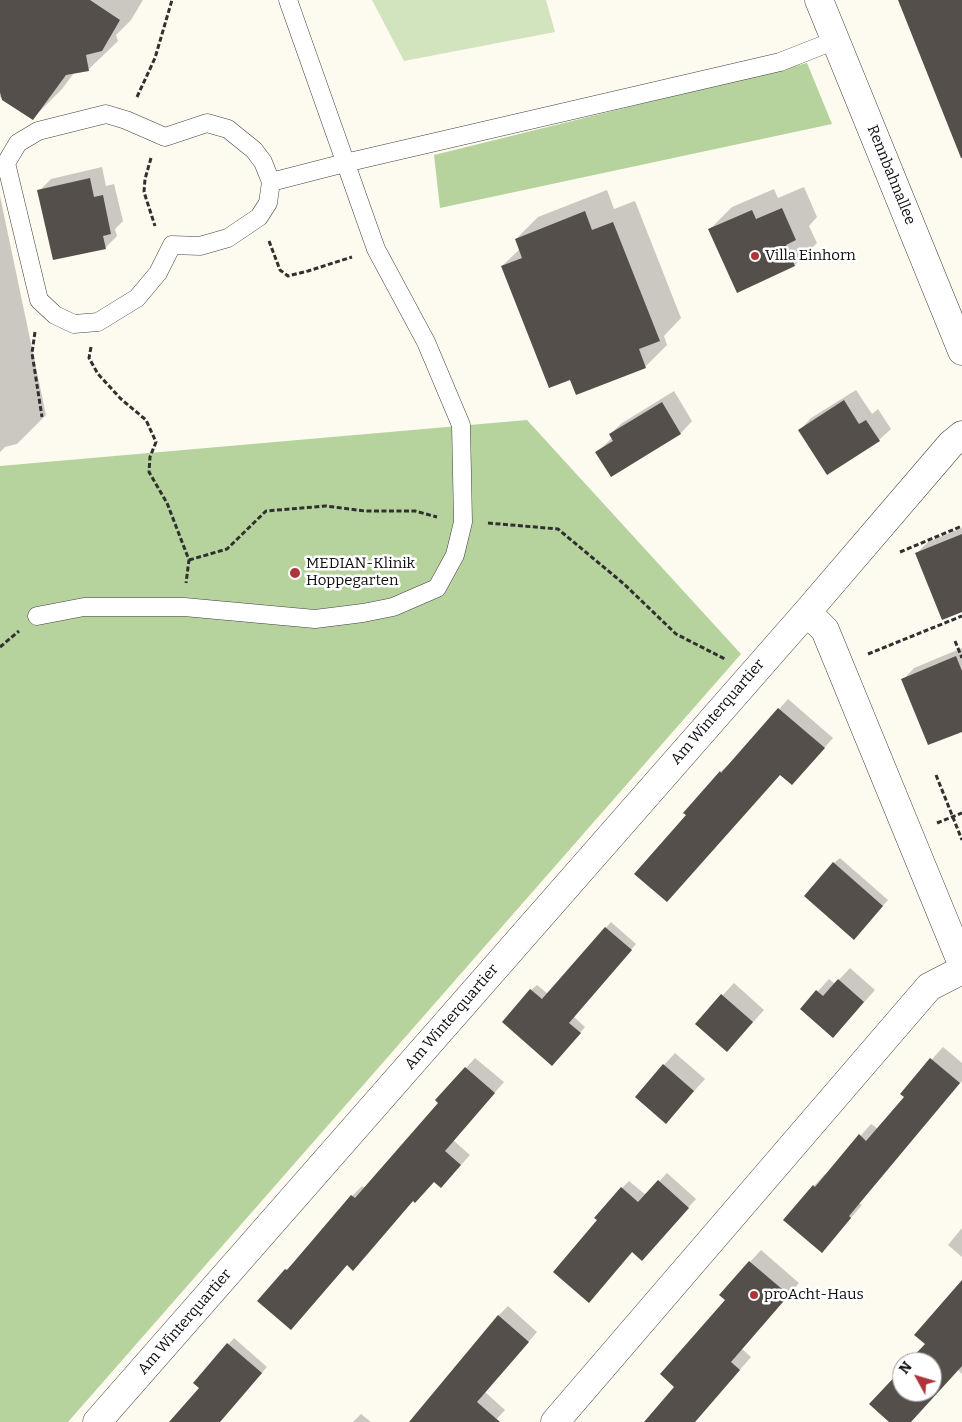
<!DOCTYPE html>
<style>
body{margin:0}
#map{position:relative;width:962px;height:1422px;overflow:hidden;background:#fdfbf0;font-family:Bitter,serif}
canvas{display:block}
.north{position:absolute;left:892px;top:1352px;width:50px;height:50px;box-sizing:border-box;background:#fff;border:1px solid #9f9f9f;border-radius:50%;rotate:309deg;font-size:14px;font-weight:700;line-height:20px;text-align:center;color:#0e0e0e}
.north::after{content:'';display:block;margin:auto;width:18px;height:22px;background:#ae363b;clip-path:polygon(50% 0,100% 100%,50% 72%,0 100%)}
</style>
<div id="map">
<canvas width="962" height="1422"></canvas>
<div class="north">N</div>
</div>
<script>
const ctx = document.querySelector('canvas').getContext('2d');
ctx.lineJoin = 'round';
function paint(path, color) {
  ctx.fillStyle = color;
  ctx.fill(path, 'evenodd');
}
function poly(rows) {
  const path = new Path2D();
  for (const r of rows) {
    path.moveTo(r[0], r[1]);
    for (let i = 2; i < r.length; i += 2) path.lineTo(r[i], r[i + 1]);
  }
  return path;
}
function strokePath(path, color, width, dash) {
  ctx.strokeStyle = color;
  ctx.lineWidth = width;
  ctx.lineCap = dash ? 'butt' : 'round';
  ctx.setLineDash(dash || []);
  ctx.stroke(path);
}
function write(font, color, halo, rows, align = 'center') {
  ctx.font = font + ' Bitter,serif';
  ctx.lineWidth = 5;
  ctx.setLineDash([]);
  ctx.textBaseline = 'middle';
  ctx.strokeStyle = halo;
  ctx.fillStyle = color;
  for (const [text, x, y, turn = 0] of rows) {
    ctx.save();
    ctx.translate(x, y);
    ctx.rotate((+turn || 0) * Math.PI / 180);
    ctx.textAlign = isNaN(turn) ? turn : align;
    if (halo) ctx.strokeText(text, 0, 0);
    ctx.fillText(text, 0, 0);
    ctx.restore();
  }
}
paint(poly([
 [372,0,546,0,555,32,404,61]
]), '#d1e4bd');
paint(poly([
 [807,63,832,124,440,208,434,155],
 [527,420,741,654,68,1422,0,1422,0,466]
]), '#b6d39e');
paint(poly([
 [0,0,143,0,131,20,116,35,118,41,88,70,74,73,62,89,33,118,0,97],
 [102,167,106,186,114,184,123,221,115,229,117,236,105,248,39,191,51,179],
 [804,187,817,217,809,226,817,243,795,265,710,229,732,207,774,189,778,198],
 [607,190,614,209,635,201,681,318,664,336,667,345,645,367,571,378,502,266,520,249,516,239,538,217],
 [0,196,46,415,17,444,5,447,0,452],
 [856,390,872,414,878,409,891,429,879,440,800,430,811,418],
 [674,391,692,421,681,433,612,476,597,452,612,438,610,434,622,423],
 [962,528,962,610,916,554,928,542],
 [962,648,962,730,903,680,914,668],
 [788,699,833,738,801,774,780,773,687,815,720,772,730,763,731,764],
 [840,858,888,900,860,932,834,863],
 [611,922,636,944,574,1017,585,1027,558,1059,531,990,537,985,548,994],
 [850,968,875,990,833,1037,802,1009,829,979,835,984],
 [734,983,764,1010,727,1051,696,1024],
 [943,1047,962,1063,962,1081,859,1203,862,1205,822,1251,814,1186,825,1174,826,1175,871,1124,878,1129,906,1097,902,1093],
 [675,1053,705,1079,666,1122,664,1065],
 [475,1058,504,1082,453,1140,470,1155,451,1176,435,1180,414,1200,348,1264,300,1319,286,1270,296,1261,352,1196,362,1186,365,1188,440,1102,437,1100],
 [667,1173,696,1199,649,1252,633,1251,596,1294,598,1220,622,1188,629,1181,646,1195],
 [962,1228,962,1257,948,1245],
 [761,1250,799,1283,742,1349,751,1357,695,1422,645,1422,676,1387,750,1262],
 [962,1283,962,1374,958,1370,910,1422,890,1422,902,1371,902,1392,932,1392,932,1362,910,1362,927,1344],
 [508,1306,537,1332,485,1392,505,1410,494,1422,431,1422,498,1316],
 [234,1338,267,1367,220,1422,171,1422,201,1388,195,1383],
 [361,1414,371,1422,353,1422]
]), '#0003');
paint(poly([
 [0,0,90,0,120,20,102,51,86,55,89,71,66,75,33,120,2,100,0,92],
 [898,0,962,0,962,158,961,158],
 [90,178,94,197,103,195,111,234,103,236,106,249,53,260,37,190],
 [782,208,796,240,786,245,795,266,737,293,708,229,752,210,756,219],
 [585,211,592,230,613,222,660,341,639,349,646,368,576,395,570,380,549,388,501,266,522,258,515,239],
 [844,400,859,424,866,420,880,441,827,475,798,430],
 [662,402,681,434,611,477,595,452,613,441,609,434],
 [962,534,962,612,942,620,915,553],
 [956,656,962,671,962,732,928,745,901,679],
 [778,708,825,748,792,785,780,775,667,902,634,874,686,815,683,813,720,771,721,773],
 [833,862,883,906,854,940,804,896],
 [605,927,632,950,569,1023,581,1033,552,1066,502,1022,530,989,542,999],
 [838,979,864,1002,833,1038,800,1009,816,990,823,996],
 [721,994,753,1022,727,1052,695,1024],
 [930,1058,960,1083,849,1216,851,1218,822,1253,783,1220,813,1185,815,1187,859,1134,866,1141,904,1097,900,1094],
 [663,1064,694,1091,666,1124,635,1097],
 [465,1067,495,1093,445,1151,461,1165,441,1188,434,1182,415,1203,413,1201,353,1271,347,1265,291,1330,257,1301,285,1269,287,1270,351,1195,355,1198,438,1103,435,1100],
 [658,1180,689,1208,642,1261,632,1252,589,1303,553,1272,597,1220,594,1218,621,1187,638,1202],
 [749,1261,789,1295,731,1362,740,1370,695,1422,644,1422,674,1387,660,1374,725,1300,719,1295],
 [962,1280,962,1366,911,1422,889,1422,869,1404,902,1369,902,1392,932,1392,932,1362,908,1362,925,1344,914,1335],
 [498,1315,529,1342,477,1402,500,1422,409,1422],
 [227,1343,262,1373,220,1422,169,1422,199,1388,193,1383]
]), '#554f4b');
const service = poly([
 [271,182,263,162,254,150,228,129,207,123,165,137,126,120,106,114,38,131,18,143,6,163,39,300,55,315,74,324,98,322,137,298,158,273,172,245,200,246,228,238,259,217,268,203,271,182,345,163,780,62,836,40],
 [37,616,84,607,184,607,315,619,363,613,393,607,437,588,455,555,463,522,461,425,426,342,376,249,288,0]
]);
const minor = poly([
 [819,0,962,351],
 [807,612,825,630,962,964],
 [97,1422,807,612,951,444,962,435],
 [555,1422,929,987,962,970]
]);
strokePath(service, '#414141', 19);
strokePath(minor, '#414141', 29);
strokePath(poly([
 [137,97,155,58,172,0],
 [151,158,145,179,144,192,155,226],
 [269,241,280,270,288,276,308,271,352,257],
 [35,332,32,353,42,417],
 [91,347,89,358,98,374,121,399,146,420,156,442,150,457,149,472,167,503,189,560,186,583],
 [488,523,558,529,624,584,676,634,725,659],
 [900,552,962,526],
 [189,560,227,549,266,511,326,506,365,511,415,511,437,517],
 [955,641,962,658],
 [0,647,19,631],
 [868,654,962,616],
 [936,775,962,840],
 [937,823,962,813]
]), '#303030', 3, [5, 2.5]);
strokePath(service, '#fff', 18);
strokePath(minor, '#fff', 28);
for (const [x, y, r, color] of [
 [755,256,5,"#ae363b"],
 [295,573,6,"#ae363b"],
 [754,1295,5,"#ae363b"]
]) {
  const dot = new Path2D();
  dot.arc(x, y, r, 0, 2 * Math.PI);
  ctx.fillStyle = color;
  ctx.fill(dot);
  strokePath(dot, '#fff', 2);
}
write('15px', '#0e0e0e', '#fff', [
 ["Rennbahnallee",891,175,68],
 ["Am Winterquartier",718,712,-49],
 ["Am Winterquartier",452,1017,-49],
 ["Am Winterquartier",185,1322,-49]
]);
write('15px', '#0e0e0e', '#fff', [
 ["Villa Einhorn",765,256],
 ["MEDIAN-Klinik",306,564],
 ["Hoppegarten",306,581],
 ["proAcht-Haus",764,1295]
], 'left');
</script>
